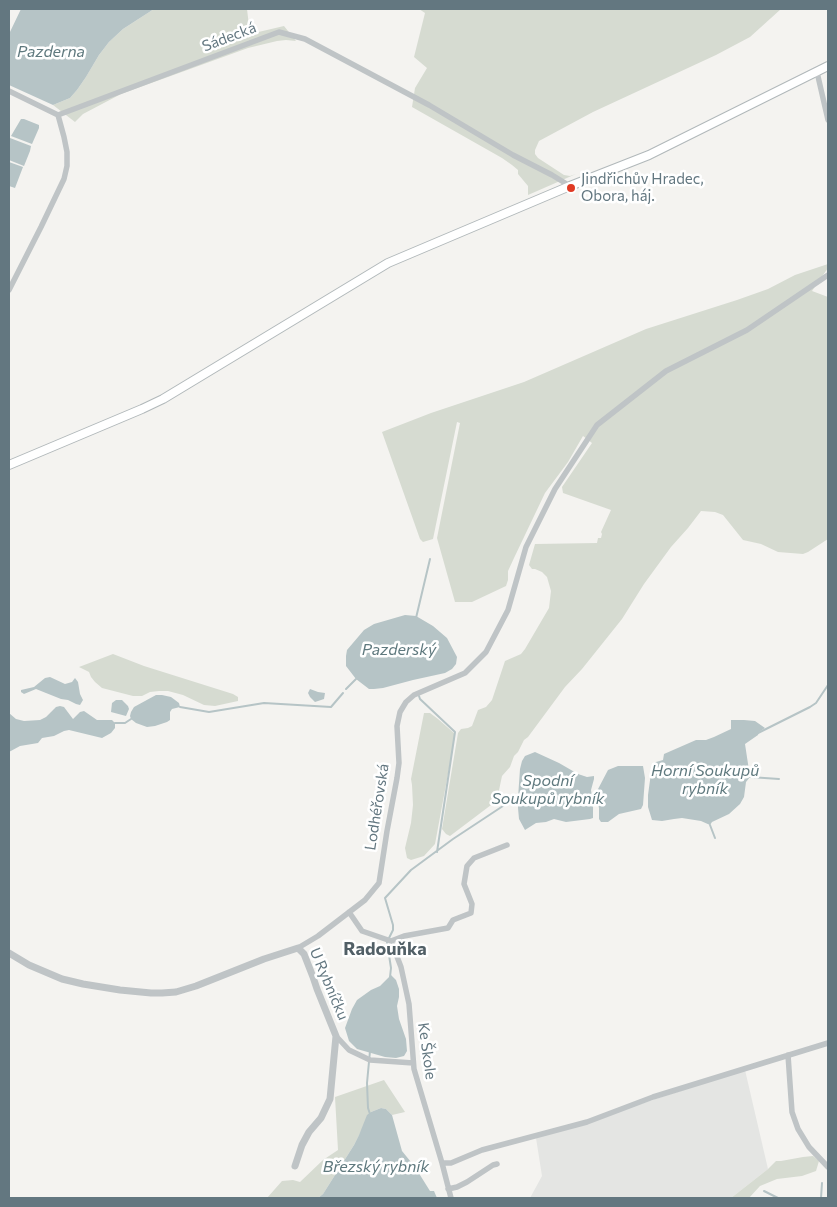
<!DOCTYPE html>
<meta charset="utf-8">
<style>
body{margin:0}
#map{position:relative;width:837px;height:1207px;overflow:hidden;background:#f4f3f0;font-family:Commissioner,sans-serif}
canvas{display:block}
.frame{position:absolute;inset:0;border:10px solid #637780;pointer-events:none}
</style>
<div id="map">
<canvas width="837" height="1207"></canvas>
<div class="frame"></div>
</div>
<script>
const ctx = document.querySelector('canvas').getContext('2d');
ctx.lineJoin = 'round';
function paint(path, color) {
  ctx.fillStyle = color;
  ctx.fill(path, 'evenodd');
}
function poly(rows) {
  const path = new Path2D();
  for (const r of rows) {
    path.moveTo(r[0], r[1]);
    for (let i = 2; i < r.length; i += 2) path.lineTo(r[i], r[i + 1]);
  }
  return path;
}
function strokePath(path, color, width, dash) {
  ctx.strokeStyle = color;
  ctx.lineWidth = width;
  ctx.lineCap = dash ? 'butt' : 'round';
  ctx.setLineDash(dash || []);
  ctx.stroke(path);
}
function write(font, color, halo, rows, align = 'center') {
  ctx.font = font + ' Commissioner,sans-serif';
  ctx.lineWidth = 5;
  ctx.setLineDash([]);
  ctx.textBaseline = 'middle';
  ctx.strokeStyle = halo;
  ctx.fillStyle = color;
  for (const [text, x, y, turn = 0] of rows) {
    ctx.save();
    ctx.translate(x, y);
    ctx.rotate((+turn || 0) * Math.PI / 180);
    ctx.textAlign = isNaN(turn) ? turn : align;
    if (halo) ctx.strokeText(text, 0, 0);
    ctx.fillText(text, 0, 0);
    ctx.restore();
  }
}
paint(poly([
 [745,1070,768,1169,731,1198,530,1198,542,1176,536,1138]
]), '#e4e5e3');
paint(poly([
 [154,9,247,9,250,34,284,26,296,41,286,40,277,41,248,48,121,94,83,114,75,122,53,105,70,98,77,90,86,77,99,55,109,42,123,29],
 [419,9,781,9,750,37,716,55,593,112,539,141,535,150,535,154,538,158,564,175,570,176,576,174,528,195,528,186,518,174,518,170,512,165,502,158,412,107,415,88,427,68,414,57,425,13],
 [828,264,828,268,812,291,828,297,828,539,808,552,803,554,778,552,761,544,743,540,723,515,715,512,701,511,688,528,671,547,644,584,622,619,582,669,565,687,528,737,524,740,518,752,514,756,510,767,502,776,498,795,495,802,450,836,446,834,442,829,458,733,461,729,468,728,472,726,478,710,486,707,492,700,505,661,521,654,525,649,549,608,551,591,547,577,542,572,535,569,532,569,529,565,535,544,597,543,598,538,601,538,602,534,601,532,611,510,563,493,562,487,592,443,583,436,568,462,545,493,514,558,508,571,508,580,506,586,472,602,455,602,437,538,460,423,457,422,433,539,423,542,420,539,382,432,431,413,524,382,646,329,737,300,768,289,795,275],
 [113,654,144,666,233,694,238,697,238,701,215,706,204,705,183,695,168,691,159,691,150,692,142,696,133,696,102,688,95,682,91,677,89,672,79,667],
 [424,713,430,713,438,719,454,733,455,736,435,844,424,856,411,860,407,858,405,848,411,823,413,805,412,785,411,779],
 [384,1080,405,1112,392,1115,386,1109,381,1108,371,1112,354,1145,323,1194,318,1198,267,1198,282,1181,293,1180,300,1182,323,1160,338,1150,335,1097],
 [813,1156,819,1161,816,1171,802,1176,777,1179,760,1186,749,1198,731,1198,768,1169,776,1161,781,1161,803,1157]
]), '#d6dbd1');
paint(poly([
 [21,9,154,9,123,29,109,42,99,55,86,77,77,90,70,98,53,105,9,85,9,34],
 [21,119,24,119,39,125,39,128,32,144,11,136],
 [10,138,31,146,30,151,24,166,9,160,9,141],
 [9,162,23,167,15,188,9,186],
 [405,615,416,616,433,626,447,638,457,657,456,664,452,669,445,673,413,680,383,688,374,689,369,689,356,679,346,666,346,656,347,650,364,630,374,624],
 [50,677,65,684,72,682,75,678,78,682,80,694,83,700,80,705,76,704,68,700,61,699,36,689,24,694,21,692,21,690,34,687,45,678],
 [310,689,318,692,325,693,324,699,315,702,310,697,308,693],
 [156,695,162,695,171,697,179,703,180,707,172,709,170,712,170,720,167,722,155,726,147,727,136,723,131,719,130,716,131,712,134,707],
 [116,700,122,700,128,706,129,709,126,716,111,712,112,703],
 [60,706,64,707,73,719,80,712,84,711,97,720,112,720,115,723,115,728,111,733,102,738,69,730,64,731,54,736,42,738,38,743,20,746,9,752,9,713,16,719,24,721,40,720,46,717,56,707],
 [731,720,744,720,755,721,765,728,759,732,758,735,745,744,750,777,746,782,744,797,740,804,729,814,712,822,710,825,701,821,682,818,674,819,662,821,652,820,648,807,648,795,651,773,653,765,656,762,663,760,664,754,696,740,706,740,714,737,731,729],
 [535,752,559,763,578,774,587,777,594,776,594,779,591,790,593,804,593,818,590,819,566,822,554,819,546,822,536,823,525,830,519,819,518,808,518,798,520,769,522,761,525,756],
 [618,766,643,766,645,778,643,805,641,809,619,814,608,822,601,822,599,819,599,808,597,800,597,791,608,770],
 [391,975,396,980,399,989,399,997,397,1006,399,1019,406,1039,407,1051,404,1056,396,1058,385,1057,357,1049,349,1041,345,1028,352,1009,357,1000,371,990,380,986],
 [381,1108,386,1109,392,1115,402,1151,415,1167,430,1191,434,1191,437,1198,318,1198,323,1194,354,1145,359,1135,367,1115,371,1112]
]), '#b6c4c6');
strokePath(poly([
 [416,618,430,559],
 [346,689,356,679],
 [419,696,420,699,455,732,437,852],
 [180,707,209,712,264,703,331,707,343,693],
 [115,723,125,723,131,719],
 [758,733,810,707,816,703,828,685],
 [750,777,779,779],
 [710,825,715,838],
 [389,938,393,930,393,925,385,898,411,870,453,839,506,804,520,803],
 [387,942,391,968,390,977],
 [370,1114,368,1108,367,1083,370,1051],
 [764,1191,778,1198],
 [821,1198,822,1183]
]), '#b6c4c6', 2);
const secondary = poly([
 [9,465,142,409,163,399,388,263,570,186,649,155,828,66]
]);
strokePath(secondary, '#b1b8ba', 10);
strokePath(poly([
 [817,72,828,120],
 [9,91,58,115],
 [58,115,279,32,305,39,429,105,513,155,552,175,570,186],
 [9,290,41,227,64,179,67,166,67,152,64,137,58,115],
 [349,912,362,931,391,941,401,967,409,1004,414,1069,442,1163,451,1198],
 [391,941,404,936,448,928,453,920,471,913,472,904,464,884,467,866,474,858,507,845],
 [298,948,318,936,365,900,379,883,387,831,397,778,399,763,397,726,400,712,406,702,414,695,465,673,486,652,508,610,526,547,555,489,597,425,666,371,747,330,828,275],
 [336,1036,349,1050,370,1060,413,1063],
 [788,1055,792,1112,798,1129,809,1147,828,1167],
 [442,1163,451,1163,482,1150,587,1122,653,1097,828,1043],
 [448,1189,457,1187,467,1182,493,1165,497,1164]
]), '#bfc4c6', 5.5);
strokePath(poly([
 [9,953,29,965,62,979,83,984,120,990,151,993,162,993,176,992,196,986,264,959,298,948,304,954,313,977,317,989,336,1036,330,1099,321,1118,309,1132,302,1145,295,1166]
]), '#bfc4c6', 7);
strokePath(secondary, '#fff', 8);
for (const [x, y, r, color] of [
 [571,188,5,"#e03a24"]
]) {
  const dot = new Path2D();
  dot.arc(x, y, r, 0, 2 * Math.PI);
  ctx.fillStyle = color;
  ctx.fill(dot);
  strokePath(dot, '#fff', 2);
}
write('15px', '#637780', '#fff', [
 ["Sádecká",229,37,-21],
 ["Lodhéřovská",377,807,-81],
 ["U Rybníčku",329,984,67],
 ["Ke Škole",427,1051,82]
]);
write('15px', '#637780', '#fff', [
 ["Jindřichův Hradec,",581,179],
 ["Obora, háj.",581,196]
], 'left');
write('italic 16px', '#5f797e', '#fff', [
 ["Pazderna",51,52],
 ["Pazderský",399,650],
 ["Horní Soukupů",705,771],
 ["rybník",705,789],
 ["Spodní",548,781],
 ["Soukupů rybník",548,799],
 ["Březský rybník",376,1167]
]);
write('bold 18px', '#515f66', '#fff', [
 ["Radouňka",385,949]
]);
</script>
